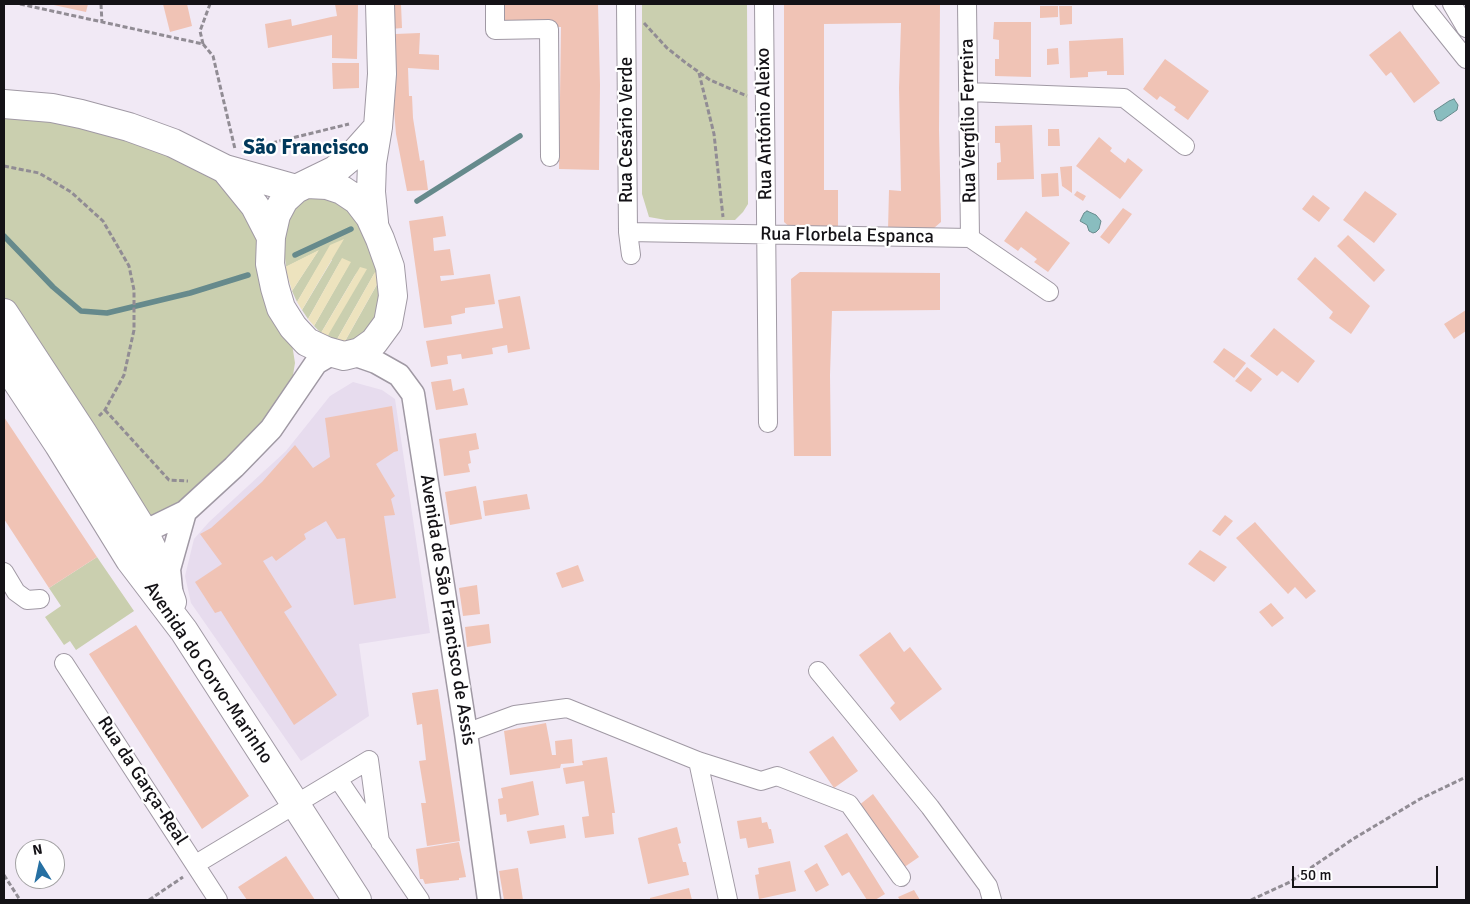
<!DOCTYPE html>
<meta charset="utf-8">
<style>
body{margin:0}
#map{position:relative;width:1470px;height:904px;overflow:hidden;background:#f1e9f5;font-family:Signika,sans-serif}
canvas{display:block}
.frame{position:absolute;inset:0;border:5px solid #141216;pointer-events:none}
.north{position:absolute;left:15px;top:839px;width:50px;height:50px;box-sizing:border-box;background:#fff;border:1px solid #a1a0a2;border-radius:50%;rotate:350deg;font-size:14px;font-weight:700;line-height:20px;text-align:center;color:#141216}
.north::after{content:'';display:block;margin:auto;width:18px;height:22px;background:#2670a3;clip-path:polygon(50% 0,100% 100%,50% 72%,0 100%)}
.scale{position:absolute;left:1292px;top:866px;width:146px;height:22px;box-sizing:border-box;border:2px solid #141216;border-top:0;padding-left:6px;font-size:15px;line-height:18px;white-space:nowrap;color:#141216;-webkit-text-stroke:4px #fff;paint-order:stroke}
</style>
<div id="map">
<canvas width="1470" height="904"></canvas>
<div class="frame"></div>
<div class="north">N</div>
<div class="scale">50 m</div>
</div>
<script>
const ctx = document.querySelector('canvas').getContext('2d');
ctx.lineJoin = 'round';
function paint(path, color) {
  ctx.fillStyle = color;
  ctx.fill(path, 'evenodd');
}
function poly(rows) {
  const path = new Path2D();
  for (const r of rows) {
    path.moveTo(r[0], r[1]);
    for (let i = 2; i < r.length; i += 2) path.lineTo(r[i], r[i + 1]);
  }
  return path;
}
function strokePath(path, color, width, dash) {
  ctx.strokeStyle = color;
  ctx.lineWidth = width;
  ctx.lineCap = dash ? 'butt' : 'round';
  ctx.setLineDash(dash || []);
  ctx.stroke(path);
}
function write(font, color, halo, rows, align = 'center') {
  ctx.font = font + ' Signika,sans-serif';
  ctx.lineWidth = 4.5;
  ctx.setLineDash([]);
  ctx.textBaseline = 'middle';
  ctx.strokeStyle = halo;
  ctx.fillStyle = color;
  for (const [text, x, y, turn = 0] of rows) {
    ctx.save();
    ctx.translate(x, y);
    ctx.rotate((+turn || 0) * Math.PI / 180);
    ctx.textAlign = isNaN(turn) ? turn : align;
    if (halo) ctx.strokeText(text, 0, 0);
    ctx.fillText(text, 0, 0);
    ctx.restore();
  }
}
paint(poly([
 [353,382,382,390,395,399,430,633,359,644,369,716,301,761,191,603,185,576,194,539,209,522,286,451,330,396]
]), '#e7dcee');
paint(poly([
 [642,4,747,4,748,204,743,212,735,220,666,220,649,217,642,194],
 [4,116,68,121,165,151,212,177,239,195,251,211,292,344,295,363,292,381,283,406,180,503,147,521,4,298],
 [329,194,359,219,379,274,374,274,336,341,327,337,357,272,321,333,314,326,348,266,340,262,308,319,302,310,332,260,324,257,297,302,292,291,318,251,286,267,284,249,284,232,291,209,305,196],
 [380,279,381,286,376,316,361,338,344,343],
 [97,557,134,611,76,650,70,641,64,645,45,617,61,606,49,588]
]), '#cacfaf');
paint(poly([
 [344,239,302,310,297,302,330,245],
 [319,250,292,291,285,267],
 [342,258,351,262,314,326,308,319],
 [360,267,367,269,327,337,321,333],
 [375,272,379,274,380,279,344,343,336,341]
]), '#ede3be');
const water = poly([
 [1454,99,1458,105,1457,110,1441,121,1437,120,1434,111,1449,101,1454,99],
 [1087,211,1096,215,1101,221,1099,229,1096,232,1093,233,1089,231,1087,225,1080,221,1084,213,1087,211]
]);
paint(water, '#89bdbf');
strokePath(water, '#668a8c', 1);
strokePath(poly([
 [417,201,520,136],
 [4,236,53,287,81,311,107,313,190,293,248,275],
 [295,255,351,229]
]), '#668a8c', 5.5);
paint(poly([
 [49,4,88,4,86,12],
 [163,4,187,4,192,26,170,32],
 [335,4,358,4,357,59,332,58,332,35,268,48,265,24,291,19,292,26,331,17,337,16],
 [390,4,401,4,402,28,391,29],
 [504,4,598,4,600,85,599,170,559,169,561,27,504,26],
 [784,4,940,4,939,130,941,222,934,228,888,230,889,190,901,191,899,88,901,23,824,24,824,190,838,190,838,229,792,229,784,222],
 [1040,6,1058,6,1058,17,1040,18],
 [1059,6,1072,6,1072,24,1060,25],
 [994,22,1031,22,1031,77,995,76,995,59,999,59,999,40,993,39],
 [1400,31,1440,83,1414,103,1391,72,1386,76,1369,55],
 [420,33,419,54,439,55,439,70,408,68,409,96,412,96,413,118,420,161,424,160,428,190,407,191,396,134,393,97,395,68,395,34],
 [1123,38,1124,75,1107,75,1107,71,1088,72,1088,77,1070,78,1069,41],
 [1058,48,1059,64,1047,65,1047,49],
 [1165,59,1209,91,1188,120,1174,110,1176,107,1160,96,1157,100,1143,89],
 [332,63,359,63,359,88,333,89],
 [1032,125,1034,179,997,180,997,163,1001,162,1000,143,995,143,995,126],
 [1048,129,1059,129,1060,146,1048,146],
 [1099,137,1112,148,1110,151,1125,163,1128,158,1143,170,1120,199,1076,166],
 [1072,166,1072,193,1062,186,1060,167],
 [1058,173,1059,196,1042,197,1041,174],
 [1077,191,1086,196,1083,201,1074,195],
 [1365,191,1397,214,1374,243,1343,220],
 [1313,195,1330,208,1319,222,1302,209],
 [1123,208,1132,214,1109,244,1100,237],
 [1026,211,1070,243,1048,272,1034,262,1037,259,1021,247,1018,251,1004,241],
 [443,216,446,236,433,238,434,251,450,249,454,275,440,276,441,281,490,274,495,304,465,308,465,313,451,316,452,324,424,328,409,221],
 [1348,235,1385,270,1374,282,1337,246],
 [1315,257,1370,306,1351,334,1329,318,1333,312,1297,279],
 [800,272,940,273,940,310,832,311,830,375,831,456,794,456,791,279],
 [520,296,530,349,508,353,507,345,492,348,493,354,462,359,461,354,447,356,448,364,431,367,426,341,503,328,498,300],
 [1466,310,1466,331,1454,339,1444,324],
 [1274,328,1315,361,1298,383,1282,371,1277,376,1250,356],
 [1224,348,1246,363,1234,378,1213,362],
 [1247,367,1262,379,1251,392,1235,381],
 [451,379,453,391,464,388,468,405,436,410,431,382],
 [392,406,398,451,394,452,376,464,395,496,391,499,395,515,384,516,396,598,354,605,345,538,337,539,326,521,304,534,306,539,276,561,272,556,263,561,292,607,284,612,337,695,294,725,221,611,215,613,195,582,222,564,200,534,211,528,262,482,295,445,313,468,330,457,325,418],
 [4,417,97,557,49,588,4,519],
 [476,433,479,449,469,451,471,463,468,464,470,472,444,476,439,439],
 [476,486,482,519,450,525,445,492],
 [527,494,530,509,485,516,483,501],
 [1225,515,1233,521,1220,536,1212,531],
 [1255,522,1316,591,1306,599,1295,587,1288,594,1236,538],
 [1200,550,1227,567,1214,582,1188,564],
 [578,565,584,581,562,588,556,573],
 [477,585,480,614,463,616,459,588],
 [1271,603,1284,618,1272,627,1259,612],
 [489,624,491,643,467,647,465,627],
 [136,625,249,796,202,829,89,654],
 [890,632,904,652,910,647,942,689,900,721,890,708,895,703,859,655],
 [438,689,460,841,427,846,421,803,426,803,419,761,426,760,422,724,417,725,412,693],
 [546,723,552,755,556,755,555,741,572,739,574,763,561,764,560,768,510,775,504,731],
 [833,736,858,771,834,788,809,752],
 [607,757,615,813,612,813,614,834,585,838,582,817,589,816,584,781,566,784,563,768,583,765,582,761],
 [533,781,539,815,507,822,506,814,500,815,498,799,503,798,501,788],
 [873,794,919,857,903,868,858,806],
 [761,817,762,823,767,822,769,829,771,829,774,843,748,848,746,838,740,839,737,821],
 [564,825,566,838,530,844,527,831],
 [677,827,681,843,678,844,683,862,686,862,689,875,648,884,638,838],
 [847,833,885,894,875,900,867,900,849,872,842,876,824,846],
 [459,842,466,877,459,878,459,880,425,884,423,879,420,879,416,849],
 [286,856,315,900,247,900,238,887],
 [790,861,796,891,759,899,755,875,759,874,758,868],
 [817,863,829,885,816,892,804,871],
 [518,868,523,900,504,900,499,871],
 [689,888,692,900,650,900,650,898],
 [914,890,920,900,900,900,898,897]
]), '#f0c3b5');
const minor = poly([
 [495,4,495,30,549,29,550,157],
 [626,4,628,232,631,255],
 [764,4,768,423],
 [967,4,970,238],
 [1422,4,1466,59],
 [1452,4,1466,28],
 [969,92,1124,98,1185,146],
 [628,232,970,238,1049,292],
 [4,348,20,356,26,363],
 [4,572,16,592,27,600,40,599],
 [64,663,218,900],
 [818,671,930,807,988,886,992,900],
 [466,733,515,715,567,708,698,761,761,781,777,776,849,804,901,877],
 [698,761,728,900],
 [338,779,420,900],
 [196,864,369,760,380,842]
]);
const tertiary = poly([
 [353,354,376,362,399,375,413,394,466,733,489,900],
 [128,533,134,534,144,532,185,512,234,467,271,429,316,363,333,353],
 [171,589,169,569,185,512]
]);
const primary = poly([
 [4,104,52,108,81,114,129,127,173,143,225,169,296,189],
 [225,169,255,206,271,237],
 [307,184,327,185,342,190,357,200,370,217,380,239,390,267,393,296,388,323,374,342,360,352,344,356,326,351,307,342,293,327,281,308,275,288,270,264,271,237,276,215,284,200,296,189,335,170,353,155,378,127],
 [374,222,371,192,372,163,378,127,382,74,380,4],
 [4,313,82,432,144,532,157,559,172,602],
 [4,362,59,445,130,560,184,631,357,900]
]);
strokePath(minor, '#a099a4', 20);
strokePath(tertiary, '#a099a4', 25);
strokePath(primary, '#a099a4', 30);
strokePath(poly([
 [20,4,203,44,213,56,235,149],
 [101,4,102,23],
 [644,23,667,48,686,63,710,80,747,96],
 [203,44,200,31,210,4],
 [699,73,714,134,723,217],
 [243,150,349,124],
 [4,166,39,173,71,192,103,221,129,266,134,290,134,330,124,375,105,410,99,416],
 [105,410,169,480,188,481],
 [4,875,20,900],
 [149,900,183,877],
 [1251,900,1290,882,1353,839,1420,799,1466,777]
]), '#918c94', 3, [5, 2.5]);
strokePath(minor, '#fff', 18);
strokePath(tertiary, '#fff', 22);
strokePath(primary, '#fff', 28);
write('19px', '#141216', '#fff', [
 ["Rua Vergílio Ferreira",969,121,-91],
 ["Rua António Aleixo",765,124,-91],
 ["Rua Cesário Verde",627,130,-90],
 ["Rua Florbela Espanca",847,236,1],
 ["Avenida de São Francisco de Assis",447,610,81],
 ["Avenida do Corvo-Marinho",208,673,56],
 ["Rua da Garça-Real",142,781,57]
]);
write('bold 21px', '#01395b', '#fff', [
 ["São Francisco",306,148]
]);
</script>
